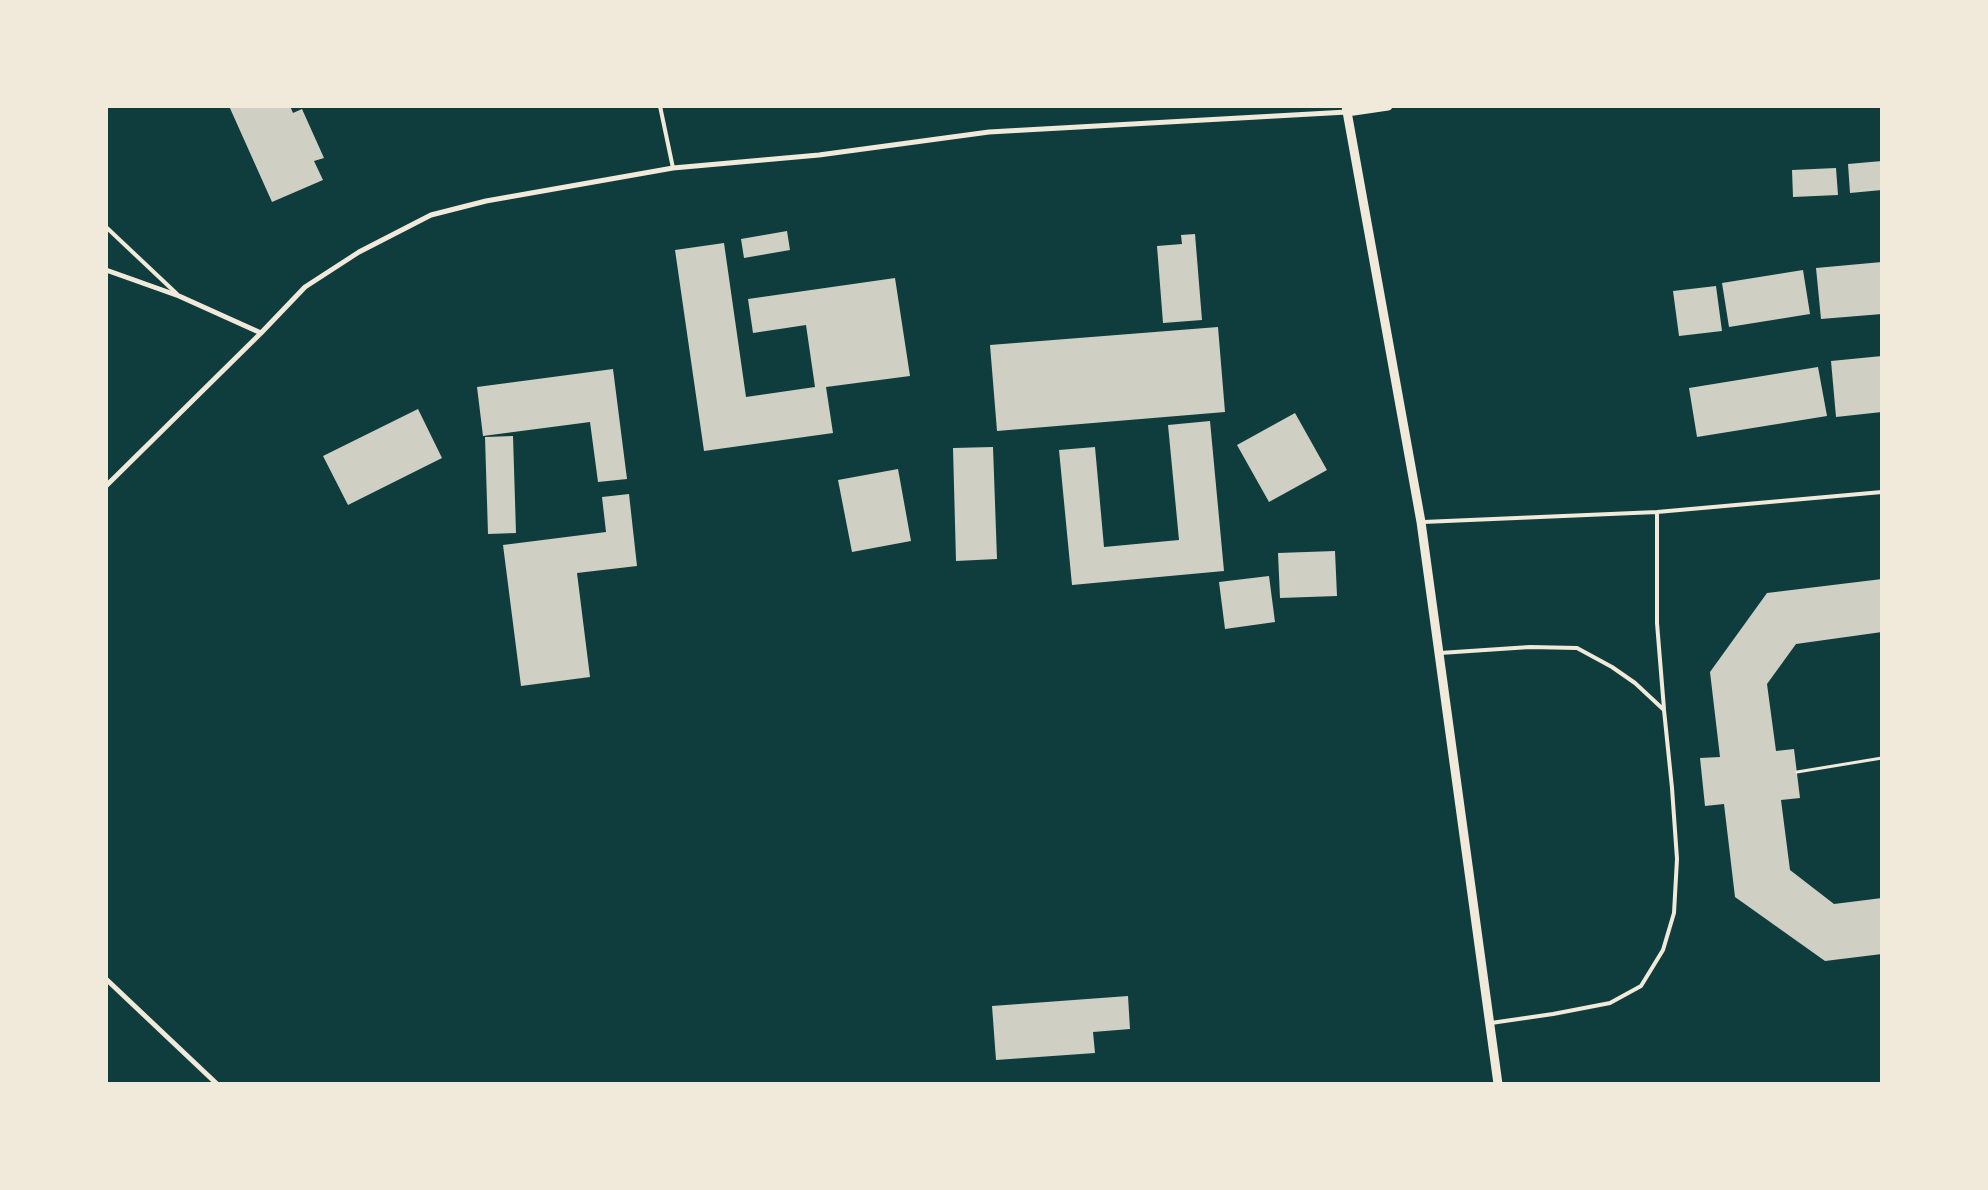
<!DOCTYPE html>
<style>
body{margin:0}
#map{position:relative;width:1988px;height:1190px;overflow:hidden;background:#0f3d3e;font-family:Jost,sans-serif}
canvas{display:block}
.frame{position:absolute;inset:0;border:108px solid #f1e9da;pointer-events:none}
</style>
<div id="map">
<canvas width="1988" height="1190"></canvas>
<div class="frame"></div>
</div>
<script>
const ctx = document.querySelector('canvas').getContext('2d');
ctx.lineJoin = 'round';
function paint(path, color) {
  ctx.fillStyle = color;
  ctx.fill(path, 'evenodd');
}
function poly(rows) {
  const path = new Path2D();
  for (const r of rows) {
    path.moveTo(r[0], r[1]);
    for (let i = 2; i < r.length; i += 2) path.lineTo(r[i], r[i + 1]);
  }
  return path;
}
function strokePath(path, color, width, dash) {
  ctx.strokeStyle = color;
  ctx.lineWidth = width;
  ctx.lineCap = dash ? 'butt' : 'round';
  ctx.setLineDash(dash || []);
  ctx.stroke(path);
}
paint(poly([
 [229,106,290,106,293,113,302,109,324,158,314,161,323,180,272,202],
 [1882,161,1882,190,1850,193,1848,164],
 [1836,168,1838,195,1793,197,1792,170],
 [787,231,790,250,744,258,741,239],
 [1195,234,1202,320,1163,323,1157,246,1182,244,1181,235],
 [724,243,746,397,815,387,806,325,753,333,748,299,895,278,910,376,826,387,833,433,704,451,675,250],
 [1882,262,1882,314,1821,319,1816,268],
 [1803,270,1810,314,1729,327,1722,283],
 [1716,286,1722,331,1679,336,1673,291],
 [1218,327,1225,412,997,431,990,345],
 [1882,356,1882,412,1836,417,1831,361],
 [1818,367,1827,416,1697,437,1689,388],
 [613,369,627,479,598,482,590,422,483,436,477,387],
 [418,409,442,458,348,505,323,456],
 [1295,413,1327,470,1269,502,1237,445],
 [1210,421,1224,571,1072,585,1059,450,1095,447,1104,547,1179,540,1168,425],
 [513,436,516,533,488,534,485,437],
 [993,447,997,559,956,561,953,448],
 [898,469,911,541,852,552,838,480],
 [629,494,637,566,577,573,590,677,521,686,503,545,606,532,602,497],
 [1335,551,1337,596,1280,598,1278,553],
 [1269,576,1275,622,1225,629,1219,582],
 [1882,579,1882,632,1796,644,1767,684,1776,751,1794,749,1800,798,1781,800,1790,870,1834,904,1882,898,1882,954,1825,961,1735,897,1724,804,1705,806,1700,758,1720,757,1710,672,1767,593],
 [1128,996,1130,1029,1093,1032,1095,1053,996,1060,992,1006]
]), '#cfcfc3');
strokePath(poly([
 [1797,772,1882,758]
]), '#f1e9da', 3);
strokePath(poly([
 [660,106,673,168],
 [106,227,177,294],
 [1657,512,1657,623,1664,709],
 [1423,522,1657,512,1882,492],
 [1440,653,1530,647,1577,648,1612,667,1635,683,1664,710,1672,788,1677,859,1674,913,1663,950,1641,986,1610,1003,1553,1014,1491,1023]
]), '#f1e9da', 4);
strokePath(poly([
 [106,270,179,296,261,333],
 [106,486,261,333,305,287,359,252,431,215,486,201,673,168,819,155,989,132,1347,112],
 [106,979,217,1084]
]), '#f1e9da', 5);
strokePath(poly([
 [1346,106,1421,522,1498,1084],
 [1347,112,1388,106]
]), '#f1e9da', 9);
</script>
